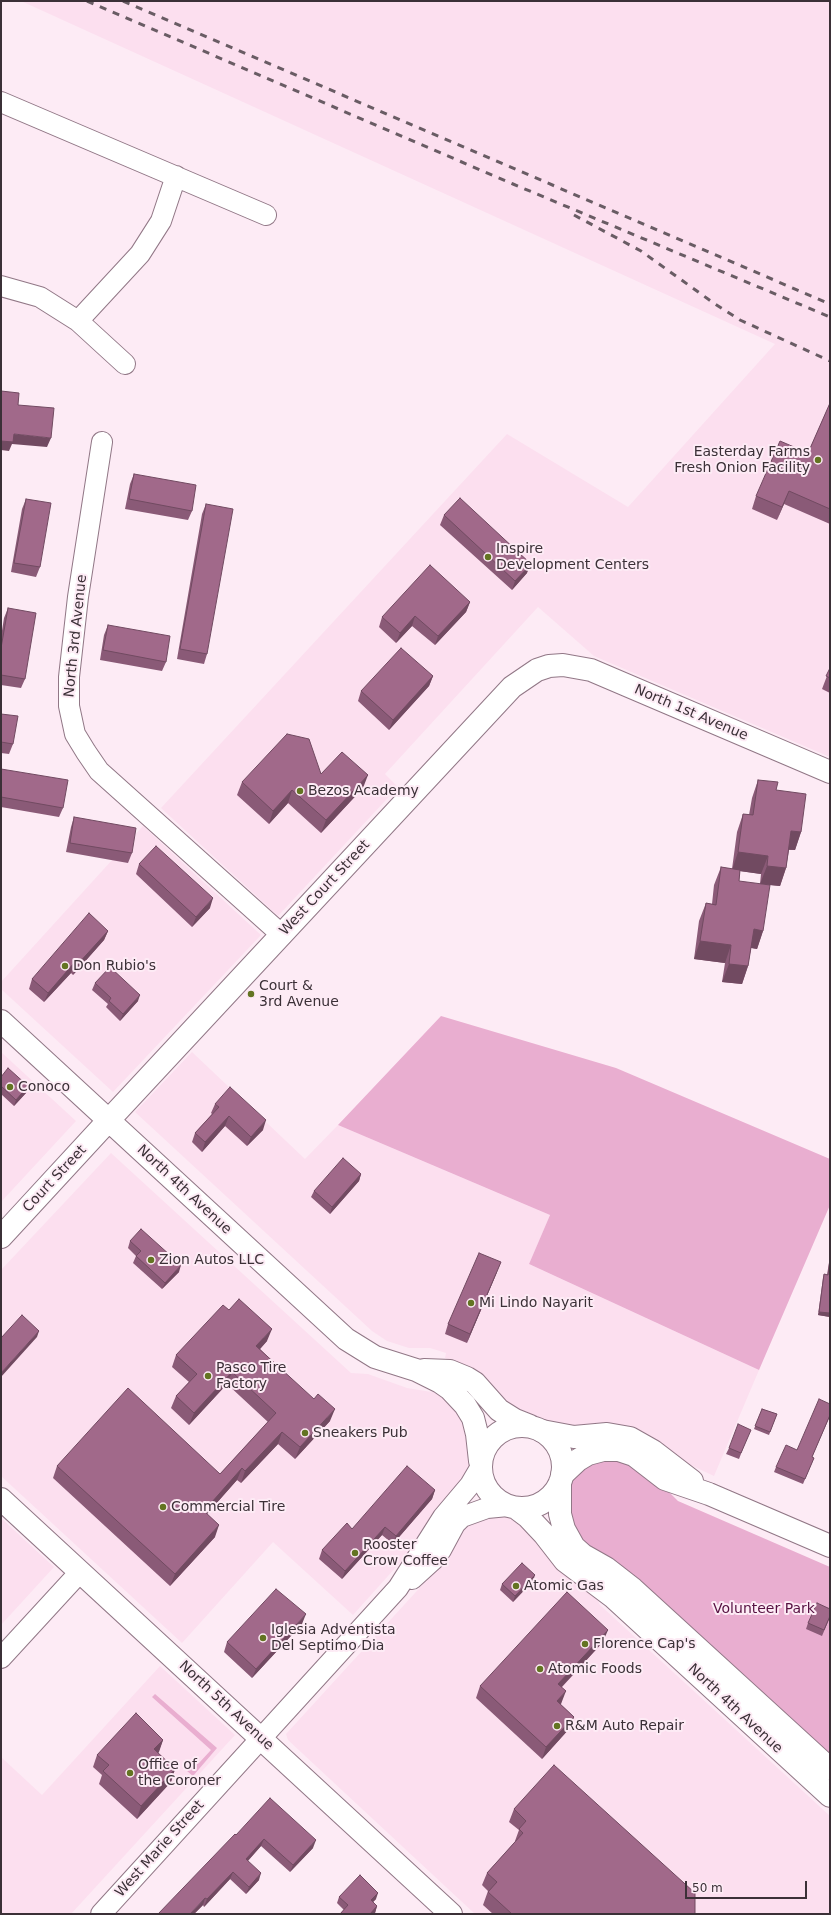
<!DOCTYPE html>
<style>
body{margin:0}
#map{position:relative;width:831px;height:1915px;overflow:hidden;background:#fdebf5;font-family:"DejaVu Sans",sans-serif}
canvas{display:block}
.frame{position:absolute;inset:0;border:2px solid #3b3037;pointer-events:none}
.scale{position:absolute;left:685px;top:1881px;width:122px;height:18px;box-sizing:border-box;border:2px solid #3b3037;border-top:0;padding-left:5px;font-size:12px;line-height:14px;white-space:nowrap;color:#3b3037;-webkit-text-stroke:3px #fdebf5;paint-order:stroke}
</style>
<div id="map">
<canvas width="831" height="1915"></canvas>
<div class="frame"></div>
<div class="scale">50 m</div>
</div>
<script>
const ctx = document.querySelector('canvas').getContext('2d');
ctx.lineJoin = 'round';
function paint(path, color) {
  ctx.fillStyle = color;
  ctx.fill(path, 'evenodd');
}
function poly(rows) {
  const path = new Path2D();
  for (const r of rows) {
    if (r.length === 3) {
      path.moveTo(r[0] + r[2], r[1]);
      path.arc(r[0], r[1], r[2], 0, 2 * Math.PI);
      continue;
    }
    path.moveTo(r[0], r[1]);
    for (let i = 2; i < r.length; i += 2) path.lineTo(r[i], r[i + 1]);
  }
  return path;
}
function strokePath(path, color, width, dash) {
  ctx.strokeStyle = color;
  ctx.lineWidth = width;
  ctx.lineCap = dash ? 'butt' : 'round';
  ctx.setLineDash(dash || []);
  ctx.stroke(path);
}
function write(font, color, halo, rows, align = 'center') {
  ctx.font = font + ' "DejaVu Sans",sans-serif';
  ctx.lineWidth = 4;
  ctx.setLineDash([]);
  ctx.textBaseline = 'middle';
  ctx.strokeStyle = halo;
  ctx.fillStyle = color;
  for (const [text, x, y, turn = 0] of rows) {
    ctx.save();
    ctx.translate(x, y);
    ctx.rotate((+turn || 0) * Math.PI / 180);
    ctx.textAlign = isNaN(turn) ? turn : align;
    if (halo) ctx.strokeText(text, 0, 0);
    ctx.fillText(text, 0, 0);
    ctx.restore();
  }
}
paint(poly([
 [21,1,830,1,830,757,594,656,538,607,385,774,398,787,278,916,161,808,507,434,628,507,775,344],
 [143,826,261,935,113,1092,1,989,1,982],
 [1,1052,76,1121,1,1202],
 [192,1052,305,1159,338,1125,550,1215,529,1264,759,1370,714,1476,665,1453,585,1432,523,1418,460,1364,445,1358,446,1353,430,1348,409,1348,387,1341,372,1331,135,1112],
 [111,1153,351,1373,368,1374,407,1388,444,1394,466,1416,472,1467,414,1547,353,1615,273,1542,182,1643,1,1476,1,1270],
 [509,1514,524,1524,593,1591,600,1605,830,1816,830,1914,475,1914,288,1740,286,1734,436,1570,469,1519],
 [1,1518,54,1567,1,1625],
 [160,1666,235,1735,71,1914,1,1914,1,1757,42,1795]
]), '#fcdfef');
paint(poly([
 [441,1016,616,1068,830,1159,830,1205,759,1370,529,1264,550,1215,338,1125],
 [617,1456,667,1490,678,1501,830,1567,830,1759,573,1535,566,1485,580,1467],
 [155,1694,217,1748,193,1776,187,1771,196,1761,199,1763,211,1750,152,1697]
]), '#e9aed0');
const minor = poly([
 [1,102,266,215],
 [1,286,40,297,78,321,125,364],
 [78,321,140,254,161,221,176,176],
 [102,442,78,597,69,677,69,706,75,734,86,752,99,771,282,935],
 [412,1579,434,1559,441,1550,455,1524,462,1517,487,1508,508,1506],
 [1,1658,80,1572],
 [101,1914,398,1588,443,1517,470,1485,480,1468]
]);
const tertiary = poly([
 [108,1121,512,687,537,670,549,666,563,665,591,670,830,772],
 [542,1431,574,1437,607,1434,630,1438,653,1451,692,1481],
 [562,1475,578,1460,588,1454,603,1450,619,1450,634,1455,665,1479,709,1494,830,1546],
 [1,1499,451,1914]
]);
const secondary = poly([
 [1,1021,346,1339,375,1357,416,1370,440,1382,450,1389,465,1405,473,1418,477,1434,480,1461],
 [1,1237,108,1121],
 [424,1370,450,1371,467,1378,475,1383,499,1410,515,1420,530,1426],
 [522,1467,41],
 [560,1482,560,1514,564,1529,574,1547,583,1555,606,1568,633,1589,830,1769],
 [516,1508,528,1517,544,1534,565,1561,613,1597,830,1796]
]);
strokePath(minor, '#917786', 22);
strokePath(tertiary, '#917786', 24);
strokePath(secondary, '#917786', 24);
strokePath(minor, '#fff', 20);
strokePath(tertiary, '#fff', 22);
strokePath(secondary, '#fff', 22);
strokePath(poly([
 [87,1,513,184,830,317],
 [123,1,830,304],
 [574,215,641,251,715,304,740,320,830,361]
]), '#695c64', 3, [7, 7]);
paint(poly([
 [830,403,830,524,784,504,777,520,752,509,756,496,808,453],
 [134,474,192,511,188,520,125,509,130,484],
 [26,499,40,567,36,577,11,572,22,509],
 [206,504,207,654,204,664,177,659,202,514],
 [444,515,527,573,512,590,440,525],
 [470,602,466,612,435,645,412,626,396,643,379,627,382,617],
 [8,608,25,679,21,688,1,685,1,637,4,618],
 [108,625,166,662,162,671,100,660,104,635],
 [830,668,830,693,822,689],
 [433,676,429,686,389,730,358,701,361,691],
 [1,714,13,744,9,754,1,753],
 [1,769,63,808,59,817,1,807],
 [321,774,363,788,321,833,288,803,269,824,237,795,242,782],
 [758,780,776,790,801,832,795,850,789,850,786,868,780,886,760,884,761,874,740,871,739,881,763,931,757,949,751,948,748,966,742,984,722,982,725,963,694,959,699,921,706,903,712,904,714,885,721,867,732,869,737,832,743,814,749,815,752,798],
 [74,817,132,853,128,863,66,852,71,827],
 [139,864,210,908,192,927,136,874],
 [108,931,104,940,73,975,71,973,44,1002,29,989,32,979],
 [95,983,138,1001,120,1021,106,1007,108,1004,92,990],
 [1,1077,26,1093,14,1106,1,1094],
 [215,1104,263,1130,247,1146,225,1126,202,1152,192,1142,195,1133,212,1114,211,1113],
 [361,1174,359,1181,330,1214,311,1197,314,1191],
 [130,1241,179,1272,162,1289,133,1263,136,1256,128,1248],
 [830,1256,830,1317,818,1315,823,1278,824,1274,827,1275],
 [497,1272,467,1343,445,1334,448,1324],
 [229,1310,267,1341,260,1349,330,1421,295,1459,278,1444,241,1483,237,1480,207,1514,215,1537,170,1586,53,1478,57,1466,220,1474,268,1422,227,1384,189,1425,171,1408,176,1396,189,1382,172,1367,176,1355],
 [830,1404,830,1416,812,1457,814,1458,803,1484,774,1472,776,1467,797,1450],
 [762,1409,777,1414,769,1435,754,1429],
 [748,1436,739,1459,726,1454,729,1448],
 [435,1490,432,1499,393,1544,382,1535,342,1579,319,1559,322,1550,352,1529],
 [533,1581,513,1602,500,1590,502,1584],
 [830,1609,830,1617,822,1636,806,1629,808,1623],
 [302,1624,252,1678,224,1652,227,1642],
 [603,1642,562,1687,561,1704,561,1705,574,1717,569,1729,542,1759,476,1698,480,1686],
 [163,1740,158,1753,175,1769,171,1782,137,1819,99,1784,102,1775,93,1767,97,1755],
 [270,1798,313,1848,290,1872,261,1846,248,1861,259,1880,246,1894,230,1879,204,1907,203,1905,194,1914],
 [514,1809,695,1914,493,1914,483,1905,488,1891,482,1885,487,1873,515,1842,515,1841,519,1830,509,1822],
 [339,1897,376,1899,373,1902,377,1906,375,1913,373,1914,340,1914,344,1910,337,1903]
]), '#8a5a77');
paint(poly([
 [14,434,51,438,47,447,12,444,9,451,1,450,1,440],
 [789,491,784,504,777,520,782,507],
 [531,564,527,573,512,590,515,581],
 [470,602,466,612,435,645,438,636],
 [415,616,412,626,396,643,400,633],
 [433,676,429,686,389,730,393,720],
 [368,775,363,788,321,833,326,820],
 [292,790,288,803,269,824,273,811],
 [791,831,801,832,795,850,785,849],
 [738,852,768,856,761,874,732,870],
 [767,866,786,868,780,886,760,884],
 [213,898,210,908,192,927,196,917],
 [754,929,763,931,757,949,747,947],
 [108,931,104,940,73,975,77,965],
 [700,941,731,945,725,963,694,959],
 [74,963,71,973,44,1002,48,993],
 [729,964,748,966,742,984,722,982],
 [140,995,138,1001,120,1021,123,1014],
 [28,1086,26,1093,14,1106,16,1100],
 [229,1116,225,1126,202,1152,205,1142],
 [266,1120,263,1130,247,1146,251,1137],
 [361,1174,359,1181,330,1214,332,1207],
 [501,1262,497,1272,467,1343,470,1334],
 [181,1265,179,1272,162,1289,165,1283],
 [819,1312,830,1313,830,1317,818,1315],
 [272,1329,267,1341,252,1358,256,1346],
 [39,1331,37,1337,1,1377,1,1373],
 [232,1372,227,1384,189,1425,194,1413],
 [335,1409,330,1421,295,1459,300,1447],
 [282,1432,278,1444,241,1483,245,1471],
 [242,1468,237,1480,199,1523,204,1511],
 [435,1490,432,1499,393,1544,396,1536],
 [219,1525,215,1537,170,1586,175,1574],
 [385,1527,382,1535,342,1579,345,1571],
 [535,1575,533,1581,513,1602,515,1596],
 [306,1614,302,1624,252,1678,256,1669],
 [608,1630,603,1642,553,1696,558,1684],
 [566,1691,561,1704,552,1714,557,1701],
 [574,1717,569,1729,542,1759,546,1747],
 [163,1740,159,1752,150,1762,154,1749],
 [175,1769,171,1782,137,1819,141,1806],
 [264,1839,261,1846,243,1866,246,1859],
 [316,1840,313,1848,290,1872,293,1865],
 [233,1872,230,1879,204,1907,207,1899],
 [261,1873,259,1880,246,1894,249,1887],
 [378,1893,376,1899,368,1907,371,1900],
 [205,1898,203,1905,194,1914,190,1914],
 [377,1906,375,1913,373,1914,370,1914]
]), '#714a61');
const building = poly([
 [1,391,19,393,18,405,54,408,51,438,14,434,13,442,1,441,1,391],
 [830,403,830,509,789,491,782,507,756,496,780,441,808,453,830,403],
 [134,474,196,485,192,511,129,499,134,474],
 [460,498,531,564,515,581,444,515,460,498],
 [26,499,51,503,40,567,14,563,26,499],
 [206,504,233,509,207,654,180,649,206,504],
 [430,565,470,602,438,636,415,616,400,633,382,617,430,565],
 [8,608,36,613,25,679,1,675,1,648,8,608],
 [108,625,170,636,166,662,103,650,108,625],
 [401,648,433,676,393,720,361,691,401,648],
 [830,668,830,678,826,676,830,668],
 [1,714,18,716,13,744,1,742,1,714],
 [287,734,309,739,321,774,342,752,368,775,326,820,292,790,273,811,242,782,287,734],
 [1,769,68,780,63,808,1,797,1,769],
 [758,780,778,782,776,790,806,794,801,832,791,831,786,868,767,866,768,856,738,852,743,814,753,815,758,780],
 [74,817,136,828,132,853,70,843,74,817],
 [156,846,213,898,196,917,139,864,156,846],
 [721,867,740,870,739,881,770,885,763,931,754,929,748,966,729,964,731,945,700,941,706,903,716,905,721,867],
 [89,913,108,931,77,965,74,963,48,993,32,979,89,913],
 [110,967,140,995,123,1014,109,1001,111,998,95,983,110,967],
 [8,1068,28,1086,16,1100,1,1086,1,1077,8,1068],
 [230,1087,266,1120,251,1137,229,1116,205,1142,195,1133,219,1107,215,1104,230,1087],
 [343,1158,361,1174,332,1207,314,1191,343,1158],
 [141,1229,181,1265,165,1283,136,1256,141,1251,130,1241,141,1229],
 [479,1253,501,1262,470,1334,448,1324,479,1253],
 [830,1260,830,1313,819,1312,824,1274,828,1275,830,1260],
 [239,1299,272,1329,256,1346,314,1399,318,1394,335,1409,300,1447,282,1432,245,1471,242,1468,204,1511,219,1525,175,1574,57,1466,128,1388,220,1474,276,1413,232,1372,194,1413,176,1396,197,1374,176,1355,223,1305,229,1310,239,1299],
 [22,1315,39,1331,1,1373,1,1338,22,1315],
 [819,1399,830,1404,830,1415,812,1457,814,1458,805,1479,776,1467,786,1445,797,1450,819,1399],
 [762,1409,777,1414,770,1432,755,1426,762,1409],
 [738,1424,751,1430,741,1453,729,1448,738,1424],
 [407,1466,435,1490,396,1536,385,1527,345,1571,322,1550,347,1523,352,1529,407,1466],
 [522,1563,535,1575,515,1596,502,1584,522,1563],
 [276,1589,306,1614,256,1669,227,1642,276,1589],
 [567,1592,608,1630,558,1684,566,1691,557,1701,574,1717,546,1747,480,1686,567,1592],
 [817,1603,830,1609,830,1616,824,1630,808,1623,817,1603],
 [136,1713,163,1740,154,1749,175,1769,141,1806,103,1771,109,1765,97,1755,136,1713],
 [554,1765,695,1893,695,1914,512,1914,488,1892,497,1882,487,1873,523,1833,519,1829,526,1821,514,1809,554,1765],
 [270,1798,316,1840,293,1865,264,1839,246,1859,261,1873,249,1887,233,1872,207,1899,205,1898,190,1914,158,1914,235,1834,236,1835,270,1798],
 [360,1875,378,1893,371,1900,377,1906,370,1914,340,1914,348,1905,339,1897,360,1875]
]);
paint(building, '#a1698a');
strokePath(building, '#714a61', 1);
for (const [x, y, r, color] of [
 [818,460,4,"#637422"],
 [488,557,4,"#637422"],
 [300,791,4,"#637422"],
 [65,966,4,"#637422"],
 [251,994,4,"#637422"],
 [10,1087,4,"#637422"],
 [151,1260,4,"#637422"],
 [471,1303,4,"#637422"],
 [208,1376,4,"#637422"],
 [305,1433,4,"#637422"],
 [163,1507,4,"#637422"],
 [355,1553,4,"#637422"],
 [516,1586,4,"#637422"],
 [263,1638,4,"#637422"],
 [585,1644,4,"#637422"],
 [540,1669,4,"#637422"],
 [557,1726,4,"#637422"],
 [130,1773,4,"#637422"]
]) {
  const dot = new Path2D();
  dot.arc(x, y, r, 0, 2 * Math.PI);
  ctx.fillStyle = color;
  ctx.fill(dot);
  strokePath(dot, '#fdebf5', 1.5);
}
write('14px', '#3b3037', '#fdebf5', [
 ["Easterday Farms",810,452,"right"],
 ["Fresh Onion Facility",810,468,"right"],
 ["Inspire",496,549],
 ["Development Centers",496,565],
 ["Bezos Academy",308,791],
 ["Don Rubio's",73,966],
 ["Court &",259,986],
 ["3rd Avenue",259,1002],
 ["Conoco",18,1087],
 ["Zion Autos LLC",159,1260],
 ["Mi Lindo Nayarit",479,1303],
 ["Pasco Tire",216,1368],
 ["Factory",216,1384],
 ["Sneakers Pub",313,1433],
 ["Commercial Tire",171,1507],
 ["Rooster",363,1545],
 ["Crow Coffee",363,1561],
 ["Atomic Gas",524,1586],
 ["Iglesia Adventista",271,1630],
 ["Del Septimo Dia",271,1646],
 ["Florence Cap's",593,1644],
 ["Atomic Foods",548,1669],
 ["R&M Auto Repair",565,1726],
 ["Office of",138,1765],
 ["the Coroner",138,1781]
], 'left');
write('14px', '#3b3037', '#fdebf5', [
 ["North 3rd Avenue",76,636,-84],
 ["North 1st Avenue",691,713,23],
 ["West Court Street",325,888,-47],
 ["Court Street",55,1179,-47],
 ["North 4th Avenue",184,1190,43],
 ["North 5th Avenue",226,1706,43],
 ["North 4th Avenue",735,1709,43],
 ["West Marie Street",160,1849,-48]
]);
write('14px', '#561041', '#fdebf5', [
 ["Volunteer Park",764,1609]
]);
</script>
